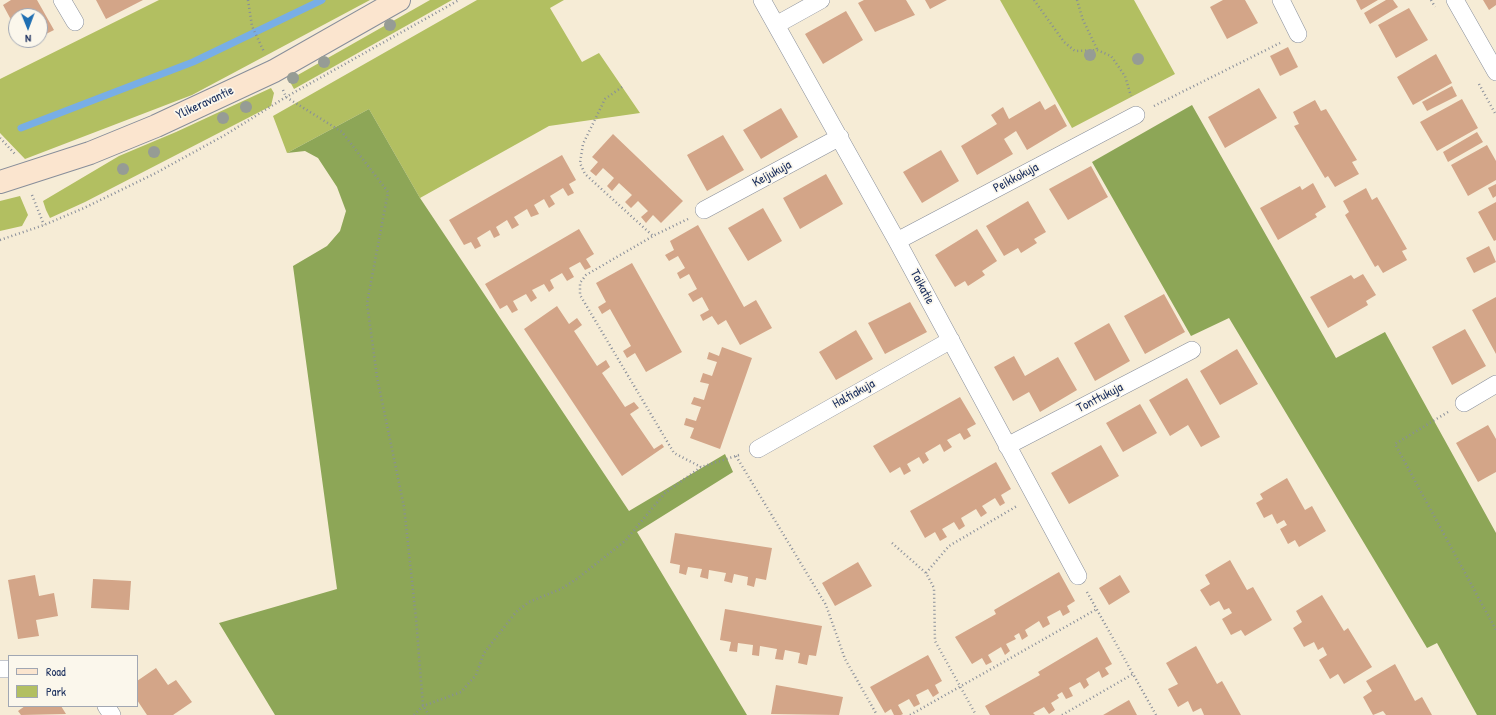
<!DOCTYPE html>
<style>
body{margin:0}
#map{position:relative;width:1496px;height:715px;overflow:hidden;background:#f6ecd6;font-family:"Patrick Hand",sans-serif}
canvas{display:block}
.legend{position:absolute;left:8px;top:655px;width:130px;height:52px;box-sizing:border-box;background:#fbf7ec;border:1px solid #a1a7b3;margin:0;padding:5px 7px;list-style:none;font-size:12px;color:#1b2f5e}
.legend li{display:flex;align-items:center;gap:8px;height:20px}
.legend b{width:20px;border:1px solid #a1a7b3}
.north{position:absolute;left:8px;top:8px;width:40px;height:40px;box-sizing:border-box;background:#fbf7ec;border:1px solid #a1a7b3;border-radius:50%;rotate:179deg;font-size:11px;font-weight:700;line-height:16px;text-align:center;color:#1b2f5e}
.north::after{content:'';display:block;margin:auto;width:14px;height:18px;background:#1f6fb2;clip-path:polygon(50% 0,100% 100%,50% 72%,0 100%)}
</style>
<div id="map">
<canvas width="1496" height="715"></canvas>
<ul class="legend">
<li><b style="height:5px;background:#fbe5cf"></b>Road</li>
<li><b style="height:11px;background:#b2bf61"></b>Park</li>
</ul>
<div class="north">N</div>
</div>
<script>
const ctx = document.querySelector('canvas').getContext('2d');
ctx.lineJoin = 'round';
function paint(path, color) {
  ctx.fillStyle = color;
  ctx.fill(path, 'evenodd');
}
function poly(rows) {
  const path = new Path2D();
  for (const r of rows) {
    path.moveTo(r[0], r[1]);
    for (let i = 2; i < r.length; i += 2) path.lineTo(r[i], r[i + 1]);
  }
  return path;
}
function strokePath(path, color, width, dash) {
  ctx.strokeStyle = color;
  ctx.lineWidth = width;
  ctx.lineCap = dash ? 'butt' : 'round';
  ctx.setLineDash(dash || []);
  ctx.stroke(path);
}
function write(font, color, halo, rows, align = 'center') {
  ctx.font = font + ' "Patrick Hand",sans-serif';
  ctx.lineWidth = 3.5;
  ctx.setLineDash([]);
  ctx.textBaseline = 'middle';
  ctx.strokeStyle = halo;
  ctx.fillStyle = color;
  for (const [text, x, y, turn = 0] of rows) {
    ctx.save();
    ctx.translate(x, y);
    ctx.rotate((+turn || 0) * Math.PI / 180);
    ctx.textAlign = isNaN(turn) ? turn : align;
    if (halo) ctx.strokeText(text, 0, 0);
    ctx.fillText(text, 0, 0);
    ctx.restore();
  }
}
paint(poly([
 [159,0,370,0,192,95,25,159,0,133,0,79],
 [430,0,452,0,294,89,289,80],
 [477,0,564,0,550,8,582,62,599,53,640,113,549,126,420,198,369,109,287,153,273,116],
 [1000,0,1134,0,1175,74,1072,128],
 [271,88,274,93,271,106,85,202,50,218,46,210,43,201,119,156,176,132],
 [20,196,28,215,22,226,0,231,0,201]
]), '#b2bf61');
paint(poly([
 [1192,105,1336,358,1385,332,1496,533,1496,715,1477,715,1437,643,1427,648,1229,318,1191,336,1092,162],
 [369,109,420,198,629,511,725,454,733,472,637,532,747,715,275,715,219,623,337,589,293,266,327,246,340,231,346,211,337,187,318,158,305,151,287,153]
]), '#8da657');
strokePath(poly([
 [21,128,193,62,322,0]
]), '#78aee6', 7);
paint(poly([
 [11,0,37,0,54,30,40,37,40,16,16,16,16,29,3,5],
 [96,0,143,0,106,19],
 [864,0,906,0,915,15,875,32,858,3],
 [925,0,947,0,930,9],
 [1223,0,1245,0,1258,23,1227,39,1210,7],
 [1356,0,1378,0,1361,10],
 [1386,0,1393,0,1398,7,1370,24,1364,13],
 [1483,0,1496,0,1496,5,1489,10],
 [1409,8,1428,40,1396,58,1378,25],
 [846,11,863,40,823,64,805,34],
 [1288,47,1298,67,1280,76,1270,56],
 [1436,54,1452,83,1413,105,1397,77],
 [1452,86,1457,96,1427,111,1422,102],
 [1259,88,1277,118,1225,148,1208,117],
 [1462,99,1478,128,1437,151,1420,122],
 [1315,100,1321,111,1326,109,1357,160,1352,162,1359,174,1335,187,1328,176,1325,178,1294,126,1299,124,1293,112],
 [1040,101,1045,110,1055,104,1067,126,1027,150,1016,131,1004,139,1013,154,977,175,961,146,997,124,991,115,1003,107,1009,119],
 [781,108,798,137,761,159,743,130],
 [1477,132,1483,142,1448,162,1443,152],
 [613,134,683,201,661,223,653,215,646,223,641,217,648,211,638,201,631,208,625,202,632,195,619,183,612,191,607,186,614,178,603,168,596,176,590,171,598,162,592,157],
 [723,135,744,170,707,191,687,155],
 [1487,145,1496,161,1496,180,1468,196,1451,165],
 [941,150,959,181,922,203,903,172],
 [562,155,576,180,569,184,574,193,568,196,563,188,550,196,555,204,549,208,544,199,534,205,539,214,531,217,527,209,514,217,519,225,512,229,507,220,496,227,500,235,494,238,490,230,477,238,481,246,475,249,471,242,464,245,449,220],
 [1091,166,1108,197,1068,220,1049,189],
 [826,174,843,204,800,229,783,198],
 [1313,183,1326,207,1315,214,1317,217,1278,240,1260,208,1300,186,1302,190],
 [1496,184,1496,196,1493,198,1488,188],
 [1366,188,1372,200,1377,197,1407,249,1402,251,1407,260,1383,273,1378,265,1375,267,1345,215,1349,212,1343,201],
 [1028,201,1046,232,1034,239,1037,243,1021,253,1018,248,1004,256,986,226],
 [1496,202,1496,240,1494,241,1478,212],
 [763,208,782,241,748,261,728,228],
 [698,225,744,307,756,300,772,328,740,345,726,320,718,325,712,316,703,321,700,315,709,310,702,297,693,302,688,294,697,289,689,274,680,279,677,273,685,268,678,256,669,261,665,255,674,250,670,241],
 [579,229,594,254,586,259,591,267,585,270,580,262,569,268,574,277,567,281,562,273,550,280,554,288,549,292,544,284,532,290,537,298,531,302,526,294,513,301,518,310,512,313,507,305,500,309,485,284],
 [977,229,997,261,982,271,985,275,968,286,965,281,955,287,935,255],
 [1489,246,1496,262,1474,273,1466,258],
 [632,263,682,352,646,372,635,353,627,358,623,351,631,346,610,309,602,314,598,307,606,302,596,283],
 [1363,274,1376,295,1366,301,1368,305,1328,328,1310,297,1351,275,1354,279],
 [1164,294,1185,332,1145,354,1124,316],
 [1496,297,1496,354,1472,310],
 [910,302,927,332,885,354,868,323],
 [557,306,569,324,577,318,582,325,574,331,597,366,606,360,610,367,602,373,625,407,634,402,639,408,630,414,654,449,662,444,664,447,622,476,524,329],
 [1109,323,1130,361,1095,381,1074,343],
 [1465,329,1486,366,1452,385,1432,347],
 [856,330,873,359,836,380,819,352],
 [722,347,752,358,720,449,690,438,694,428,684,425,686,418,696,421,701,407,691,404,694,397,704,400,709,384,700,382,703,373,712,376,717,362,707,359,709,352,719,356],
 [1237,349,1258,384,1220,405,1200,371],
 [1014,356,1025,376,1058,357,1077,390,1040,412,1029,392,1013,401,994,367],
 [1187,378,1220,437,1201,447,1188,425,1170,436,1149,400],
 [960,397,976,424,967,429,971,436,964,440,960,433,947,440,952,447,944,452,940,444,925,453,929,460,923,464,919,457,907,464,911,471,904,475,900,467,890,473,873,446],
 [1140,404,1157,433,1123,452,1106,423],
 [1488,425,1496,439,1496,472,1478,482,1456,443],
 [1101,445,1119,476,1069,504,1051,473],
 [996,462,1011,489,1001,495,1005,503,1000,506,995,498,982,506,987,513,981,517,976,509,961,518,965,526,959,530,954,522,942,529,947,537,940,541,935,532,925,538,910,511],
 [1287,478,1305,510,1312,506,1326,531,1299,547,1295,540,1288,544,1280,529,1287,525,1284,520,1277,524,1272,514,1264,518,1256,503,1263,499,1260,494],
 [675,533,772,548,766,580,756,578,754,587,747,585,748,577,734,574,732,583,724,581,726,573,709,570,708,579,700,577,702,569,688,567,686,575,679,573,680,565,670,563],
 [1230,560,1247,590,1253,587,1272,620,1245,636,1241,630,1231,635,1222,619,1232,613,1229,608,1224,610,1219,601,1210,606,1200,590,1210,584,1205,575],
 [858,562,872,586,835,606,822,583],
 [1059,572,1075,601,1067,606,1070,612,1063,616,1060,610,1047,617,1050,624,1043,628,1039,621,1025,630,1028,636,1022,640,1019,633,1014,636,1016,639,1006,644,1010,651,1005,655,1001,647,988,655,992,662,986,665,982,658,972,664,955,637,996,614,994,610],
 [35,575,39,596,54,593,58,616,36,620,39,636,18,639,8,580],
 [1120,575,1130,592,1109,605,1099,588],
 [93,579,131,581,129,610,91,608],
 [1322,595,1344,631,1348,628,1372,667,1344,684,1338,674,1330,679,1319,660,1327,655,1323,647,1318,650,1314,642,1304,647,1293,628,1302,622,1296,611],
 [725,609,822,626,816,656,809,655,807,665,798,663,800,653,785,650,783,660,775,659,777,649,760,646,759,656,752,655,753,645,738,643,737,652,729,651,731,642,720,640],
 [1097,637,1112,664,1105,668,1109,674,1102,678,1099,671,1086,679,1089,685,1084,689,1080,682,1069,688,1073,696,1066,699,1062,692,1057,695,1059,698,1051,703,1055,710,1049,714,1044,707,1033,713,1035,715,990,715,985,706,1040,675,1038,672],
 [1196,646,1217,684,1222,681,1241,715,1204,715,1201,708,1193,712,1188,701,1178,707,1168,689,1178,684,1166,663],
 [928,655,942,681,935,685,939,693,933,697,928,689,916,695,920,704,914,707,909,699,898,705,903,714,901,715,894,715,891,709,885,713,870,687],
 [1395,664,1415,701,1422,697,1432,715,1386,715,1383,711,1373,715,1363,697,1372,691,1366,681],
 [156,668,168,685,176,680,192,702,173,715,147,715,137,700,137,681],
 [776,685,843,697,839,715,771,714],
 [1129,700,1137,715,1103,715],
 [25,706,61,706,66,714,21,715,18,711]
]), '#d3a588');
const street = poly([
 [62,0,75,22],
 [762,0,897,241,1078,576],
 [1281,0,1298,34],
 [1455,0,1496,72],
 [776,25,821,0],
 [704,210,840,137],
 [897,241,1136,115],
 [1464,403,1496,384],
 [1007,446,1192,350],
 [758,449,951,340],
 [0,669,9,669],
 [106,706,112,715]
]);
const secondary = poly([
 [0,182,90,153,156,126,274,71,399,0]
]);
strokePath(street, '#888e9a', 18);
strokePath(secondary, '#888e9a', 24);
strokePath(poly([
 [248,0,252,26,264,52],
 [1034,0,1064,42,1075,51,1097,50,1111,56,1125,76,1131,96],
 [1077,0,1083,20,1097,49],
 [1431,0,1435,7],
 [1479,84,1496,115],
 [622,87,605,99,583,144,580,163,585,174,653,236],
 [283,90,286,97,342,132,388,192,367,303,377,377,404,507,416,618,423,706,429,715],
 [1154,106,1280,43],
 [0,138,15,154],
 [32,195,44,225],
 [688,219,653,236,586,275,580,283,580,295,674,453,701,467],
 [0,240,44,225,84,208,154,174,225,135,286,97,459,0],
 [1448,412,1395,444,1496,630],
 [736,456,826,605,845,659,877,715],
 [892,543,926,573,934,588,935,641,976,715],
 [926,573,949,546,1017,506],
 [1087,592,1156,715],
 [414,715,423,706,461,692,476,675,484,653,516,612,529,602,561,589,578,578,625,541,665,493,701,467,739,455],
 [910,715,1097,609],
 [1062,715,1133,674]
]), '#888e9a', 2.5, [1, 3]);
strokePath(street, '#fff', 17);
strokePath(secondary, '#fbe5cf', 22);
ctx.fillStyle = '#969c95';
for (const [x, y] of [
 [390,25],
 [1090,55],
 [1138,59],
 [324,62],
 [293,78],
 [246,107],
 [223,118],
 [154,152],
 [123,169]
]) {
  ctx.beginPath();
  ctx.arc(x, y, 6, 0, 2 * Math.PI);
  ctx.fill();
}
write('13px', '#1b2f5e', '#fbf7ec', [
 ["Ylikeravantie",205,103,-25],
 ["Keijukuja",772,174,-28],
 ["Peikkokuja",1016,178,-28],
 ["Taikatie",922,287,62],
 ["Haltiakuja",854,394,-29],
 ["Tonttukuja",1100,398,-27]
]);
</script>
